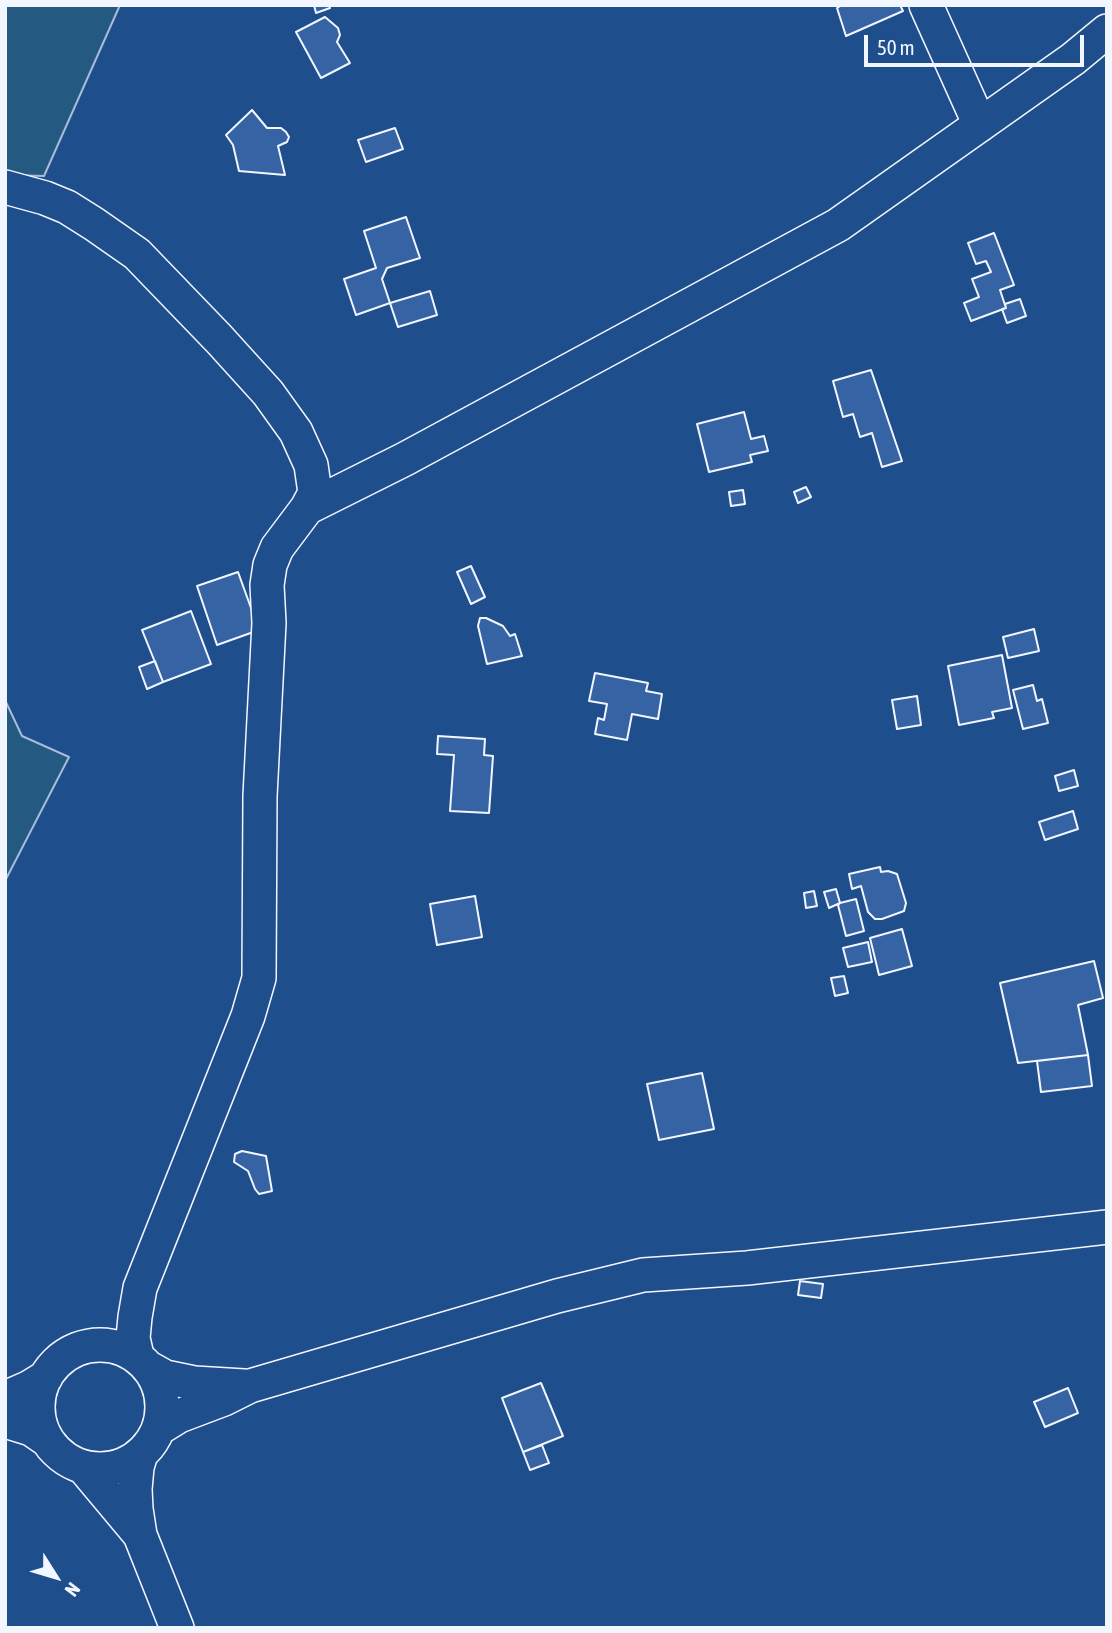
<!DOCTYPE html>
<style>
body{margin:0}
#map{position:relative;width:1112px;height:1633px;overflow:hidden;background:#1f4e8c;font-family:"Asap Condensed",sans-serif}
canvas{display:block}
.frame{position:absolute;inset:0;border:7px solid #f2f6ff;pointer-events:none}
.north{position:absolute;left:21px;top:1542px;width:70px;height:70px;-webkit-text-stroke:5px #1f4e8c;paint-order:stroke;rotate:127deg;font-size:19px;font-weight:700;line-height:28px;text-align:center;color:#f2f6ff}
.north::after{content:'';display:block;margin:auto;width:24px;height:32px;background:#f2f6ff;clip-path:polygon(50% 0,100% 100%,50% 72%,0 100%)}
.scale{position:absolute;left:864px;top:35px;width:220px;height:32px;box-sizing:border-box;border:4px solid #f2f6ff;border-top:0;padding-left:9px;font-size:21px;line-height:24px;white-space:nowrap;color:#f2f6ff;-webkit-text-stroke:5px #1f4e8c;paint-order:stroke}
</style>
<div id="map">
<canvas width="1112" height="1633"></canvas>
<div class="frame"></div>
<div class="north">N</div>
<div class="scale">50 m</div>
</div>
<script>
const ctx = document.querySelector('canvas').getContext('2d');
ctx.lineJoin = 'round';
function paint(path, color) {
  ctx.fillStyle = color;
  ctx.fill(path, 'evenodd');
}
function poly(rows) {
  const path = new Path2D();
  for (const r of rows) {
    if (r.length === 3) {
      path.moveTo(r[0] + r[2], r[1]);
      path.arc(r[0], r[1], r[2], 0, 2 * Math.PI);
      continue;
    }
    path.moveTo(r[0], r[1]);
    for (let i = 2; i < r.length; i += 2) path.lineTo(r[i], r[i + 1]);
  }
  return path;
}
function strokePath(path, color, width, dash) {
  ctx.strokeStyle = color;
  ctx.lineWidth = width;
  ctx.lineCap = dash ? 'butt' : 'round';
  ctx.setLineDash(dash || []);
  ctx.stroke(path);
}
const green = poly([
 [5,5,120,5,44,176,5,175,5,5],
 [5,700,22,736,69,757,5,881,5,700]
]);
paint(green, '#245a82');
strokePath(green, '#a8bbd7', 2);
const building = poly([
 [314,5,329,5,330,8,316,13,314,5],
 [842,5,900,5,903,11,846,36,837,8,842,5],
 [325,17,338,28,340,35,337,42,350,63,321,78,296,32,325,17],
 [252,110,267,128,281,128,286,132,289,137,287,142,278,146,285,175,239,171,233,145,226,135,252,110],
 [395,128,403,149,366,162,358,140,395,128],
 [406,217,420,258,387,268,382,279,390,303,356,315,344,279,376,268,364,231,406,217],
 [994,233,1014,285,1000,290,1006,308,971,321,964,303,979,297,972,279,991,272,986,261,976,264,968,243,994,233],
 [430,291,437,315,398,327,390,303,430,291],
 [1020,299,1026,316,1007,323,1002,309,1006,308,1005,304,1020,299],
 [871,370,902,461,882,467,872,433,860,437,853,414,843,417,833,381,871,370],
 [744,412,751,439,764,436,768,451,750,455,752,462,709,472,697,424,744,412],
 [806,487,811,497,798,503,794,492,806,487],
 [743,490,745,504,731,506,729,492,743,490],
 [471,566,485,597,471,604,457,572,471,566],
 [238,572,259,630,217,645,197,586,238,572],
 [191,611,211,664,163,682,142,630,191,611],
 [480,618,486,618,503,626,510,636,515,634,522,656,487,664,478,626,480,618],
 [1034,629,1039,651,1008,658,1003,637,1034,629],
 [1002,655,1012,708,992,712,994,718,959,725,948,666,1002,655],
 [155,661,163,682,147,689,139,667,155,661],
 [595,673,648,683,646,691,662,694,658,719,632,714,627,740,595,734,598,718,604,720,607,704,589,701,595,673],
 [1033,685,1037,701,1042,699,1048,723,1023,729,1013,690,1033,685],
 [917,696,921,725,897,729,892,700,917,696],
 [438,736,485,739,484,755,493,756,489,813,450,811,454,755,437,754,438,736],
 [1074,770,1078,786,1059,791,1055,776,1074,770],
 [1073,811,1078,829,1045,840,1039,822,1073,811],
 [880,867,881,872,888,871,897,874,906,903,904,911,882,919,875,919,868,912,861,886,852,889,849,874,880,867],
 [836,889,840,903,829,908,824,892,836,889],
 [814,891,817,906,806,908,804,893,814,891],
 [475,896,482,937,437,945,430,904,475,896],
 [856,899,864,931,846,936,838,905,840,903,856,899],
 [902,929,912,966,879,975,870,938,902,929],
 [868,942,872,962,848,967,843,948,868,942],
 [1094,961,1103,998,1078,1005,1088,1055,1018,1063,1000,983,1094,961],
 [844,976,848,993,835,996,831,978,844,976],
 [1088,1055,1092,1086,1041,1092,1037,1061,1088,1055],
 [702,1073,714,1129,659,1140,647,1084,702,1073],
 [242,1151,266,1156,272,1191,259,1194,255,1189,248,1171,234,1162,235,1154,242,1151],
 [800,1281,823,1284,821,1298,798,1295,800,1281],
 [541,1383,563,1436,523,1452,502,1398,541,1383],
 [1068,1388,1078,1413,1045,1427,1034,1402,1068,1388],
 [542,1445,549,1463,530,1470,523,1452,542,1445]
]);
paint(building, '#3563a3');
strokePath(building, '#f2f6ff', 2);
const minor = poly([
 [926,5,980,125],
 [5,187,45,198,67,207,94,224,137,254,219,339,268,393,296,432,311,465,315,493,307,508,277,548,270,565,267,585,269,623,260,796,259,978,248,1016,140,1288,135,1317,133,1338,137,1356],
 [307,508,405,459,838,225,1073,59,1107,31],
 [100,1407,62],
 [149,1368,165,1377,194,1383,244,1386],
 [5,1398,28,1388,46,1377],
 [5,1421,31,1429,47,1440],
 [158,1429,179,1416,224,1399,250,1386,557,1296,643,1275,747,1268,1107,1227],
 [141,1454,137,1467,135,1489,136,1509,140,1535,177,1628],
 [84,1468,140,1535]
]);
strokePath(minor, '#f2f6ff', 36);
strokePath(minor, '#1f4e8c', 33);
</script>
